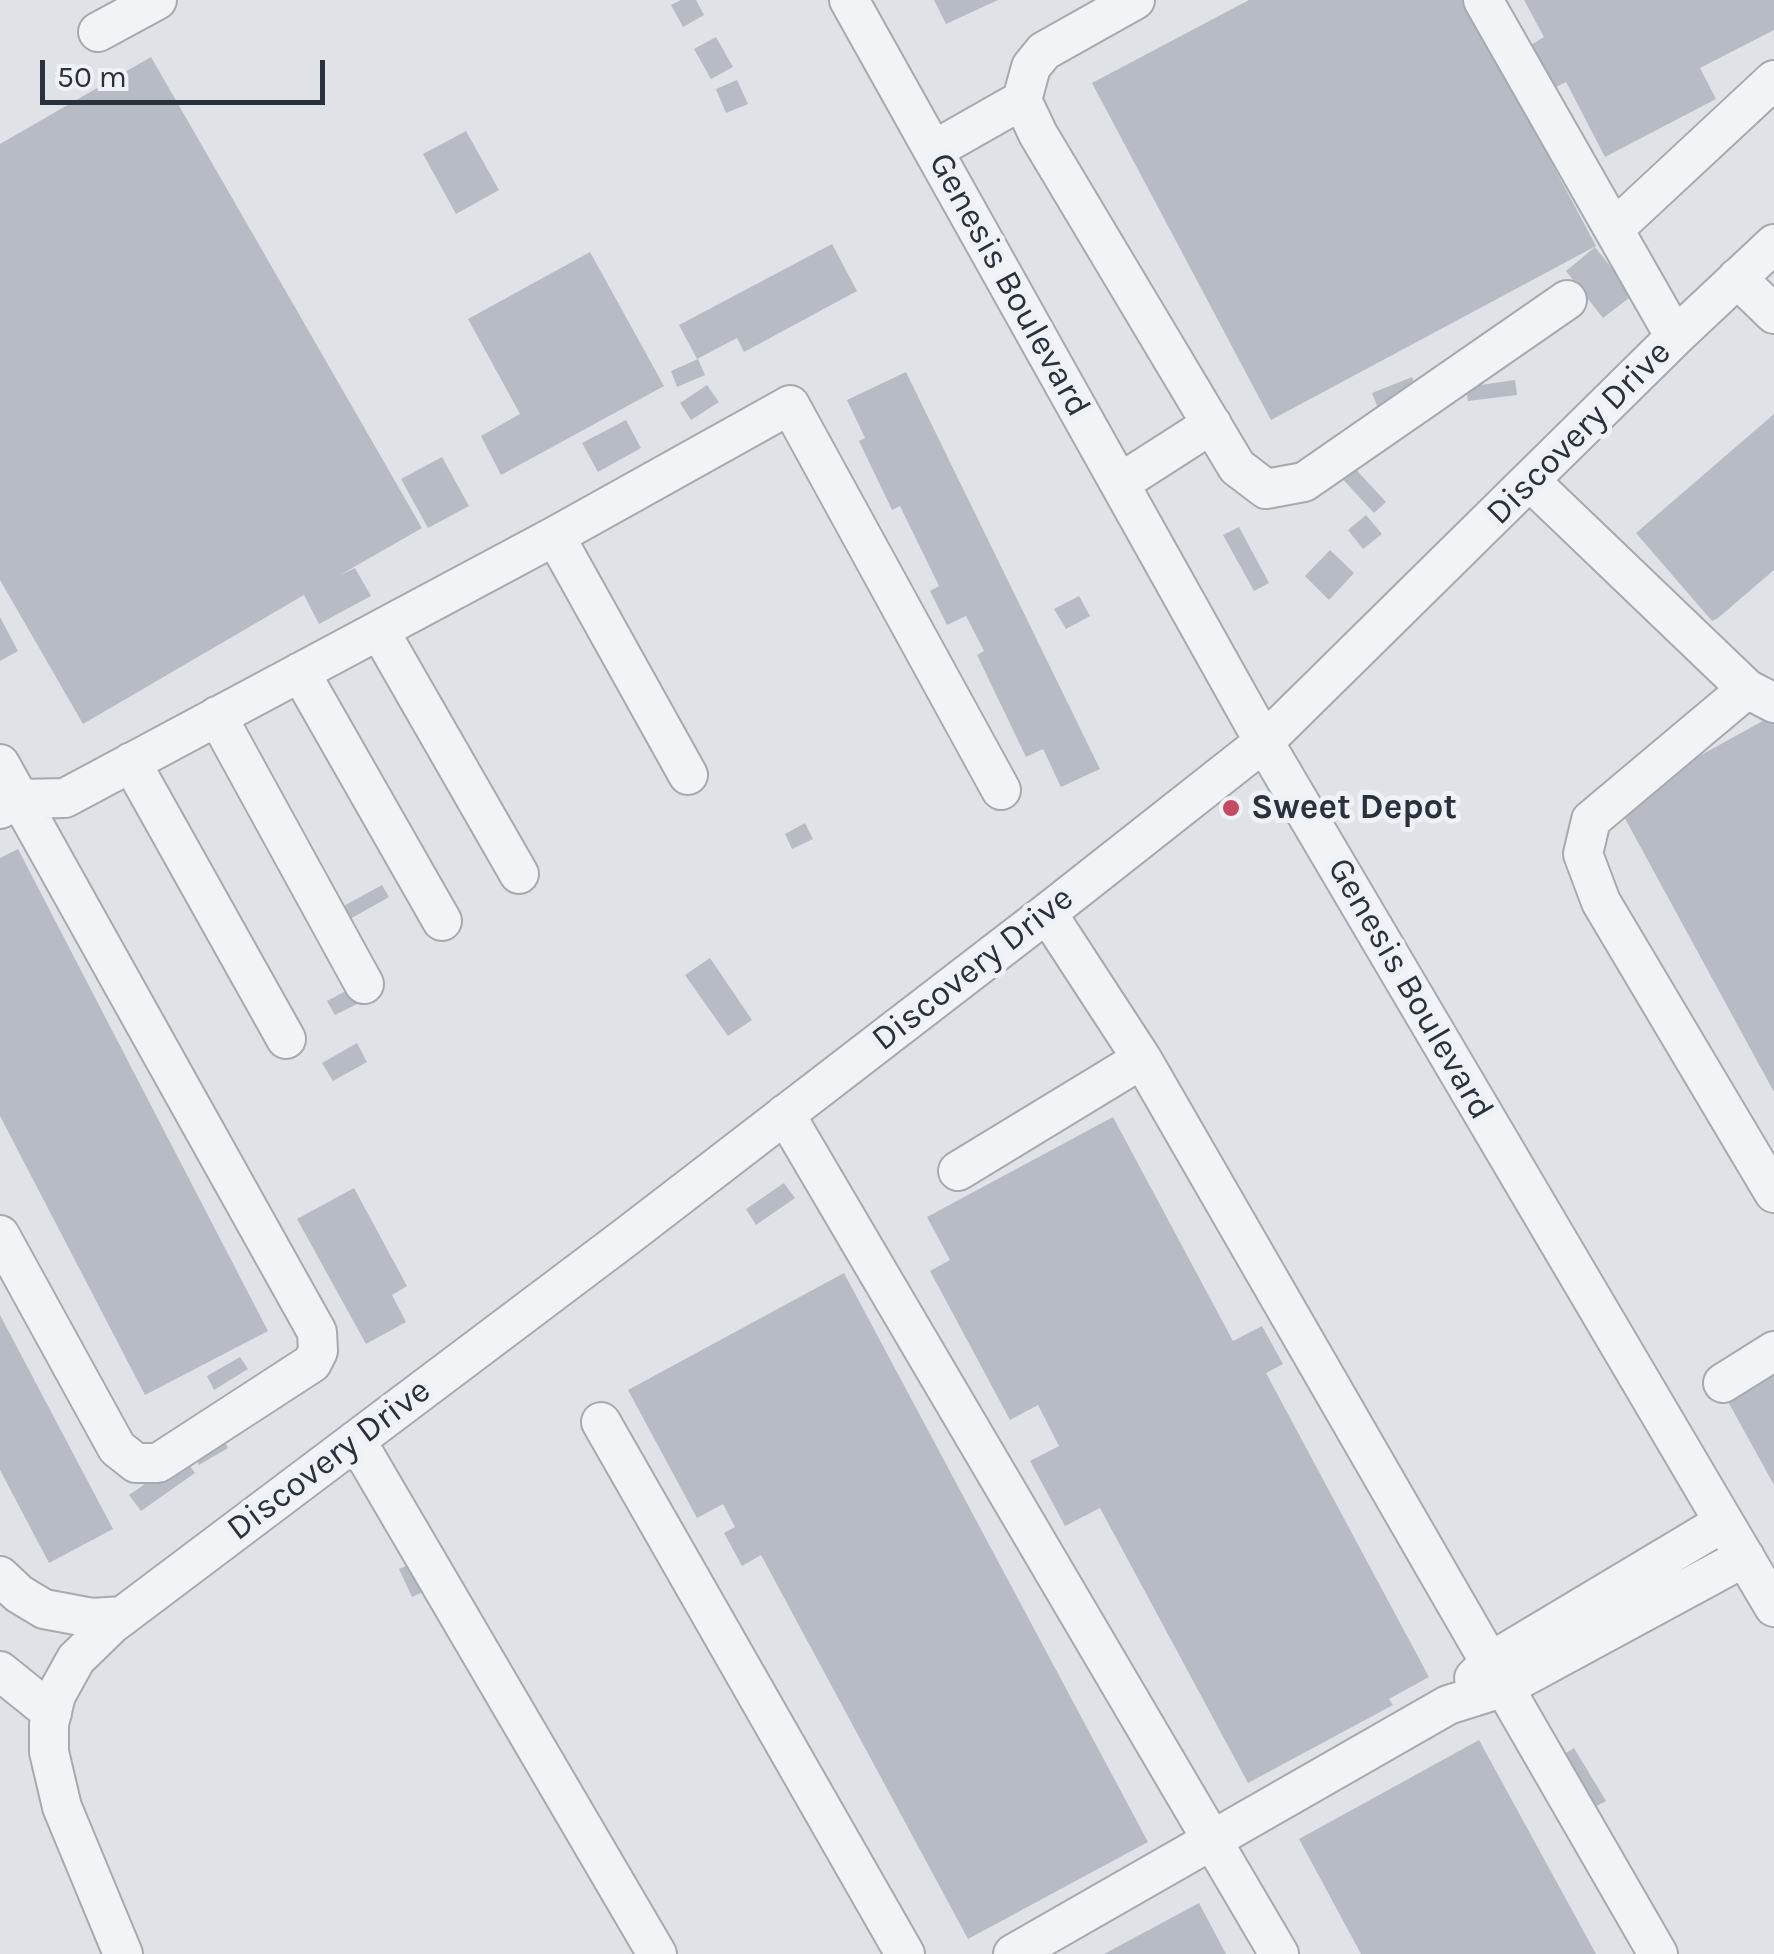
<!DOCTYPE html>
<style>
body{margin:0}
#map{position:relative;width:1774px;height:1954px;overflow:hidden;background:#dfe3e7;font-family:Karla,sans-serif}
canvas{display:block}
.scale{position:absolute;left:40px;top:60px;width:285px;height:45px;box-sizing:border-box;border:5px solid #29313d;border-top:0;padding-left:12px;font-size:30px;line-height:35px;white-space:nowrap;color:#29313d;-webkit-text-stroke:8px #eef1f5;paint-order:stroke}
</style>
<div id="map">
<canvas width="1774" height="1954"></canvas>
<div class="scale">50 m</div>
</div>
<script>
const ctx = document.querySelector('canvas').getContext('2d');
ctx.lineJoin = 'round';
function paint(path, color) {
  ctx.fillStyle = color;
  ctx.fill(path, 'evenodd');
}
function poly(rows) {
  const path = new Path2D();
  for (const r of rows) {
    path.moveTo(r[0], r[1]);
    for (let i = 2; i < r.length; i += 2) path.lineTo(r[i], r[i + 1]);
  }
  return path;
}
function strokePath(path, color, width, dash) {
  ctx.strokeStyle = color;
  ctx.lineWidth = width;
  ctx.lineCap = dash ? 'butt' : 'round';
  ctx.setLineDash(dash || []);
  ctx.stroke(path);
}
function write(font, color, halo, rows, align = 'center') {
  ctx.font = font + ' Karla,sans-serif';
  ctx.lineWidth = 10;
  ctx.setLineDash([]);
  ctx.textBaseline = 'middle';
  ctx.strokeStyle = halo;
  ctx.fillStyle = color;
  for (const [text, x, y, turn = 0] of rows) {
    ctx.save();
    ctx.translate(x, y);
    ctx.rotate((+turn || 0) * Math.PI / 180);
    ctx.textAlign = isNaN(turn) ? turn : align;
    if (halo) ctx.strokeText(text, 0, 0);
    ctx.fillText(text, 0, 0);
    ctx.restore();
  }
}
paint(poly([
 [681,0,696,0,704,15,683,27,671,5],
 [934,0,998,0,946,24],
 [1249,0,1465,0,1596,246,1271,420,1092,83],
 [1524,0,1774,0,1774,30,1700,68,1716,99,1605,157,1566,82,1554,88,1531,45,1544,37],
 [716,37,733,67,711,79,694,49],
 [151,57,422,528,340,575,355,568,371,596,319,624,304,595,83,724,0,580,0,144],
 [737,80,748,104,726,113,716,89],
 [466,131,499,190,456,214,423,154],
 [832,244,857,291,744,352,737,338,697,359,679,325],
 [1595,247,1633,295,1603,318,1566,271],
 [590,252,664,386,501,475,481,436,520,414,468,319],
 [698,359,705,375,677,387,671,371],
 [906,372,1100,769,1061,787,1043,749,1026,757,977,655,984,651,966,616,947,625,930,591,939,586,900,506,892,510,859,441,865,438,847,400],
 [1412,377,1418,392,1378,408,1372,393],
 [1515,380,1517,395,1468,401,1466,387],
 [707,385,719,402,691,420,680,403],
 [1774,414,1774,570,1718,618,1712,621,1636,533],
 [626,420,641,448,598,472,582,443],
 [442,457,469,506,428,528,401,479],
 [1350,463,1386,502,1374,513,1338,474],
 [1366,515,1382,534,1363,549,1348,530],
 [1239,527,1269,583,1254,591,1223,535],
 [1330,550,1354,573,1329,600,1305,576],
 [1079,596,1090,616,1066,629,1054,609],
 [0,617,18,651,0,661],
 [1770,717,1774,725,1774,1092,1616,802],
 [805,823,813,839,792,849,785,834],
 [18,849,268,1331,145,1395,0,1116,0,858],
 [382,885,389,897,334,928,327,915],
 [710,958,752,1020,728,1036,685,975],
 [357,985,365,1000,335,1015,327,1001],
 [357,1043,367,1062,333,1081,322,1063],
 [1113,1117,1233,1341,1262,1326,1283,1364,1266,1373,1429,1677,1389,1699,1393,1705,1248,1783,1100,1508,1065,1526,1030,1461,1059,1446,1038,1405,1010,1420,930,1271,950,1260,927,1217],
 [784,1183,795,1198,756,1225,746,1209],
 [354,1188,407,1286,392,1295,406,1322,366,1344,297,1219],
 [844,1273,1148,1842,968,1939,761,1555,742,1566,724,1533,735,1527,723,1504,697,1518,628,1390],
 [0,1315,113,1529,49,1563,0,1470],
 [240,1357,248,1369,214,1390,207,1376],
 [1774,1372,1774,1485,1726,1398],
 [220,1433,228,1448,199,1465,191,1449],
 [184,1457,195,1473,141,1511,129,1495],
 [412,1563,425,1591,412,1597,399,1569],
 [1479,1740,1596,1954,1361,1954,1299,1839],
 [1574,1748,1606,1801,1593,1808,1561,1756],
 [1199,1903,1226,1954,1104,1954]
]), '#b7bcc4');
const minor = poly([
 [849,0,1264,742,1774,1607],
 [1135,0,1044,51,1031,67,1022,100,1038,134,1237,467,1266,489,1304,482,1567,300],
 [1483,0,1675,337],
 [98,32,157,0],
 [934,150,1022,100],
 [1614,229,1774,80],
 [1737,278,1774,314],
 [1530,481,1747,689],
 [1120,483,1212,424],
 [555,536,688,775],
 [379,630,519,874],
 [300,672,442,921],
 [1774,703,1747,689,1591,820,1583,854,1601,902,1774,1193],
 [217,716,364,984],
 [131,762,286,1039],
 [0,764,317,1332,318,1351,312,1363,158,1463,136,1463,117,1448,0,1235],
 [0,809,20,799,65,798,555,536,790,405,1001,790],
 [1047,913,1142,1059,1658,1954],
 [785,1114,1279,1954],
 [958,1171,1142,1059],
 [1723,1383,1774,1351],
 [601,1422,905,1954],
 [356,1440,657,1954],
 [0,1576,19,1594,44,1609,92,1618,123,1616],
 [0,1671,52,1713],
 [1474,1678,1490,1662,1724,1522],
 [123,1954,62,1807,49,1752,49,1724,56,1695,76,1659,112,1624,626,1237,1047,913,1264,742,1675,337,1774,244],
 [1013,1954,1448,1705,1505,1687,1745,1557]
]);
strokePath(minor, '#a5aab1', 42);
strokePath(minor, '#f1f3f6', 38);
for (const [x, y, r, color] of [
 [1231,808,10,"#c44c62"]
]) {
  const dot = new Path2D();
  dot.arc(x, y, r, 0, 2 * Math.PI);
  ctx.fillStyle = color;
  ctx.fill(dot);
  strokePath(dot, '#eef1f5', 4);
}
write('35px', '#29313d', '#eef1f5', [
 ["Genesis Boulevard",1009,285,61],
 ["Discovery Drive",1579,433,-45],
 ["Discovery Drive",973,969,-38],
 ["Genesis Boulevard",1410,989,60],
 ["Discovery Drive",329,1460,-37]
]);
write('bold 35px', '#29313d', '#eef1f5', [
 ["Sweet Depot",1251,808]
], 'left');
</script>
